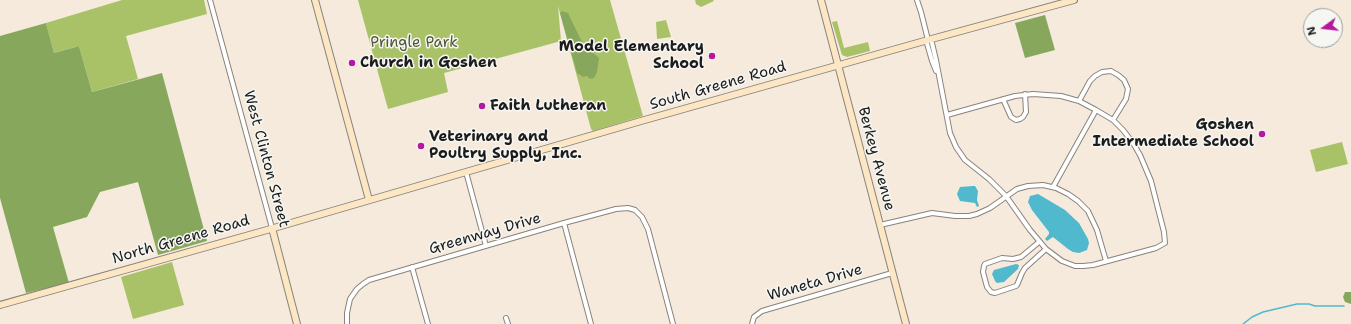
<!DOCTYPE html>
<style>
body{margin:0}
#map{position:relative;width:1351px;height:324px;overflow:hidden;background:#f5eadc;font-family:"Shantell Sans",sans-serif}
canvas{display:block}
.north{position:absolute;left:1303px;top:8px;width:40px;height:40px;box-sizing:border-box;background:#f6f6f2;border:1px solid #9f9f9c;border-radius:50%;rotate:255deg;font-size:11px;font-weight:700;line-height:16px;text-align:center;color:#1c1c1c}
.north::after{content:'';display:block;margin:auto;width:14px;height:18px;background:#b5179e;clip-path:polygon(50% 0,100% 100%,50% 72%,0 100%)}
</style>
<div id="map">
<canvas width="1351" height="324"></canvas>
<div class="north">N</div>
</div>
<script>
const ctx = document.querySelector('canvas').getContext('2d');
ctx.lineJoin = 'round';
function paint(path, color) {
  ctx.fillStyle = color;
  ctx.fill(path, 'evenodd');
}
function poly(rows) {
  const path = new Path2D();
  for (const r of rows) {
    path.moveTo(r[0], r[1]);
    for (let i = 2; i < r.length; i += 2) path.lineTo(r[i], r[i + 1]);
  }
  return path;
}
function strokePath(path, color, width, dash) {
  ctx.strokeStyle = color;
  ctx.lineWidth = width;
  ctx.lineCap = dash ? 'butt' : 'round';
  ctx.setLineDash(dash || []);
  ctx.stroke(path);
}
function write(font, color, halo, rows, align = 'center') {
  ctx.font = font + ' "Shantell Sans",sans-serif';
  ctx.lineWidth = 3;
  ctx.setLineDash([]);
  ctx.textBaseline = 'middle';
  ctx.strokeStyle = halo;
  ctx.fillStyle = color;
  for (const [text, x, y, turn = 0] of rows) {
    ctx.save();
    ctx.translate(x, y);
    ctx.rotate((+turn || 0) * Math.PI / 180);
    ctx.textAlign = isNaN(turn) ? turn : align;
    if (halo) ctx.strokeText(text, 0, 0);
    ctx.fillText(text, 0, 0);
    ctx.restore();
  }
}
paint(poly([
 [122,0,204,0,207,14,126,36,138,79,92,92,79,46,54,53,46,23],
 [358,0,610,0,643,116,593,131,591,129,558,6,561,41,444,73,448,92,388,109],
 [695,0,713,0,714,1,701,7,696,4],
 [666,20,671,37,657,39,656,22],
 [837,21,844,48,868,42,870,51,847,57,842,55,832,22],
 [1342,142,1348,164,1316,172,1310,150],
 [172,262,184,305,133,319,121,277]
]), '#aac267');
paint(poly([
 [562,11,568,13,580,38,586,47,599,58,597,72,594,78,590,79,587,76,583,77,577,73,560,13],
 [1045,15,1055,50,1025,58,1015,23],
 [46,23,54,53,79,46,92,92,162,73,207,241,158,255,138,182,100,192,87,217,53,227,69,283,26,293,0,198,0,36],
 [1345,292,1351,292,1351,304,1345,302,1343,297]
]), '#87a85c');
paint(poly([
 [973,186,975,186,978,191,977,200,979,206,977,207,975,203,960,201,957,194,960,187],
 [1038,194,1065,210,1079,223,1088,239,1089,243,1087,250,1079,253,1073,252,1068,249,1053,237,1047,241,1045,239,1049,234,1049,232,1032,210,1028,202,1030,196],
 [1016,264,1019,265,1018,269,1004,282,997,283,995,281,992,274,994,270]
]), '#50b9cd');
strokePath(poly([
 [1243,324,1252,317,1263,312,1297,304,1309,304,1315,306,1344,306]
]), '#50b9cd', 1.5);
const street = poly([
 [210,0,272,228],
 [917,0,921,12,928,40],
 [931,39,936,60,950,133,956,147,965,160,989,179,1006,196,1030,230,1046,249,1062,261,1075,266,1083,266,1093,265,1156,248,1165,243,1164,232,1151,181,1140,155,1133,143,1123,130,1113,120,1096,110,1079,101,1061,96,1033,94,1015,96,947,115],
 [926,40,932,61,936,71],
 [1003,99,1011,117,1016,120,1020,119,1023,117,1026,112,1025,94],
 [1079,101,1090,81,1095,76,1102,72,1111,71,1118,75,1124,80,1128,89,1126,99,1113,120],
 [466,172,486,246],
 [1053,187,1096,110],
 [564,223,591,324],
 [880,225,932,213,955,216,969,216,977,214,990,208,1017,189,1028,186,1043,185,1056,188,1068,194,1078,201,1088,211,1097,230,1106,261],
 [1039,242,1021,257,1013,259,1002,258,985,264,984,266,983,272,987,287,991,292,995,293,1016,286,1017,285,1022,273,1025,268,1046,249],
 [412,267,428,324],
 [506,318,508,324],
 [347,324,347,313,350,299,357,289,363,284,369,280,564,223,616,209,628,208,635,210,642,217,648,229,673,324],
 [752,324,754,317,762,311,892,273]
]);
const secondary = poly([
 [315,0,369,200],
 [821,0,906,324],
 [272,228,297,324],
 [0,305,267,230,641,121,928,40,1074,0]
]);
strokePath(street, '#88837c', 6);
strokePath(secondary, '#88837c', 8);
strokePath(street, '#fff', 4);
strokePath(secondary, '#fce6c4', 6);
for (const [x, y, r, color] of [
 [712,56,4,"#b5179e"],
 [352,63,4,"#b5179e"],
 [482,106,4,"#b5179e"],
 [1262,134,4,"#b5179e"],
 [421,146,4,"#b5179e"]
]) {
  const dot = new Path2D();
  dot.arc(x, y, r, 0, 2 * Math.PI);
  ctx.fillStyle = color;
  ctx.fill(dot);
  strokePath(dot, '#f6f6f2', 1.5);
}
write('15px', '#4e5636', '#f6f6f2', [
 ["Pringle Park",414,43]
]);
write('bold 15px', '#1c1c1c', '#f6f6f2', [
 ["Model Elementary",704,47,"right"],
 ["School",704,64,"right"],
 ["Church in Goshen",360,63],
 ["Faith Lutheran",490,106],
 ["Goshen",1254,125,"right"],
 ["Intermediate School",1254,142,"right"],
 ["Veterinary and",429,137],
 ["Poultry Supply, Inc.",429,154]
], 'left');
write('15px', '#1c1c1c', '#f6f6f2', [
 ["South Greene Road",718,86,-16],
 ["West Clinton Street",266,159,75],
 ["Berkey Avenue",876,159,75],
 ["Greenway Drive",485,234,-16],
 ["North Greene Road",181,240,-16],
 ["Waneta Drive",815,283,-16]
]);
</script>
